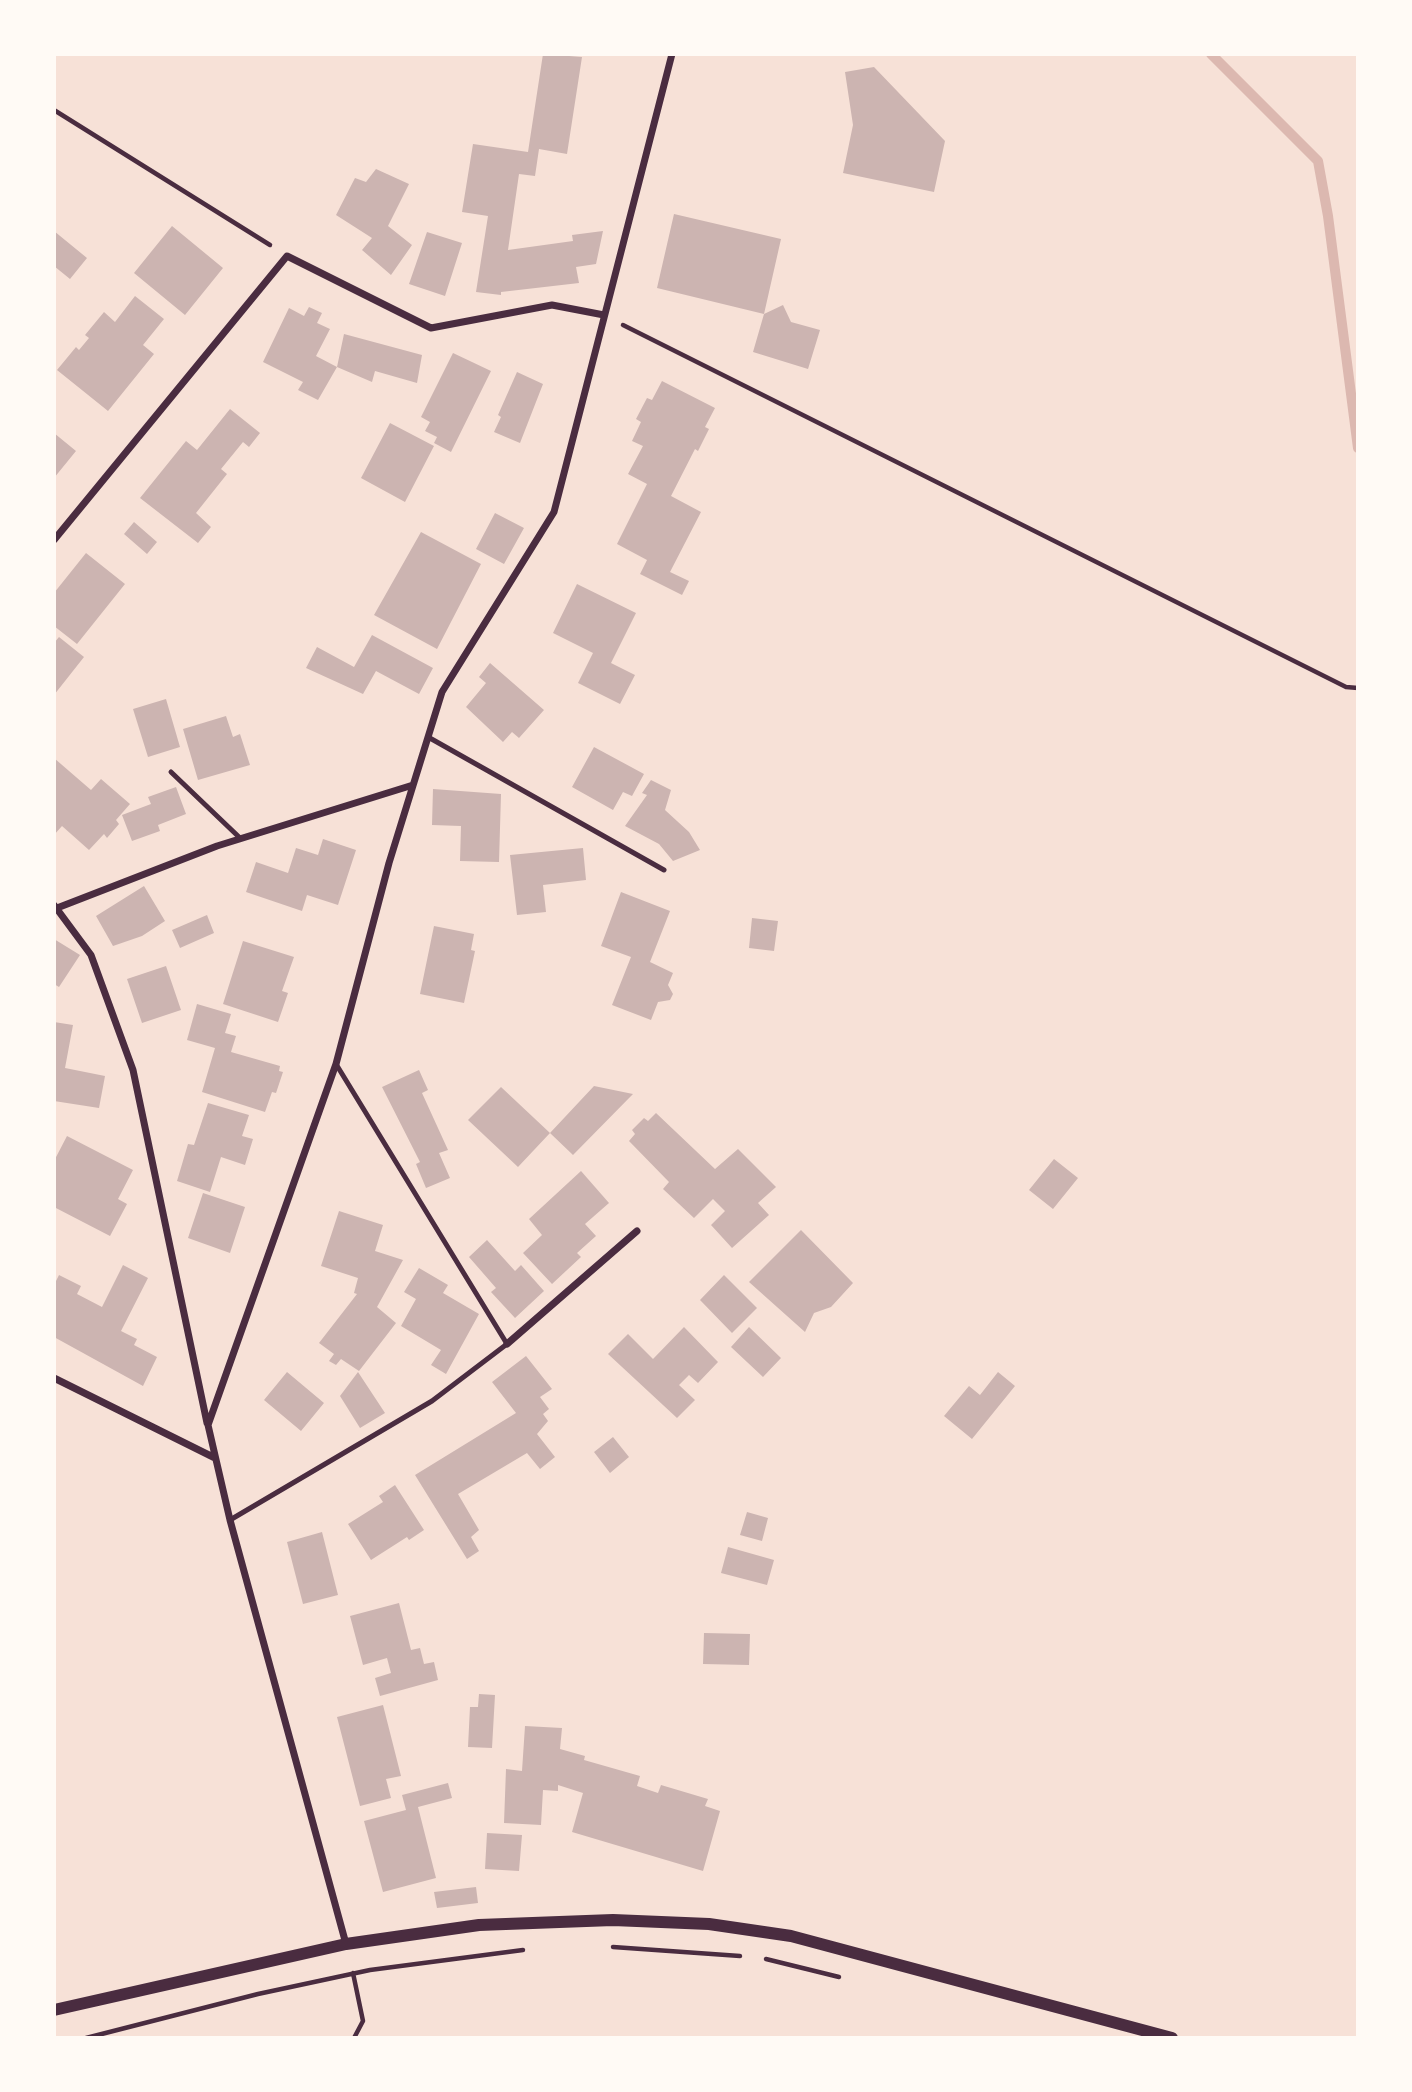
<!DOCTYPE html>
<style>
body{margin:0}
#map{position:relative;width:1412px;height:2092px;overflow:hidden;background:#f7e1d7;font-family:"Varela Round",sans-serif}
canvas{display:block}
.frame{position:absolute;inset:0;border:56px solid #fffaf5;pointer-events:none}
</style>
<div id="map">
<canvas width="1412" height="2092"></canvas>
<div class="frame"></div>
</div>
<script>
const ctx = document.querySelector('canvas').getContext('2d');
ctx.lineJoin = 'round';
function poly(rows) {
  const path = new Path2D();
  for (const r of rows) {
    path.moveTo(r[0], r[1]);
    for (let i = 2; i < r.length; i += 2) path.lineTo(r[i], r[i + 1]);
  }
  return path;
}
function strokePath(path, color, width, dash) {
  ctx.strokeStyle = color;
  ctx.lineWidth = width;
  ctx.lineCap = dash ? 'butt' : 'round';
  ctx.setLineDash(dash || []);
  ctx.stroke(path);
}
function paint(path, color) {
  ctx.fillStyle = color;
  ctx.fill(path, 'evenodd');
}
strokePath(poly([
 [1211,54,1318,161,1328,216,1358,448]
]), '#dcb8b0', 10);
paint(poly([
 [543,54,582,57,567,154,539,149,535,176,519,174,508,250,573,241,572,235,603,231,596,264,576,267,579,283,501,292,501,295,476,292,488,216,462,212,473,144,528,152],
 [874,67,945,141,934,192,843,173,853,125,845,72],
 [376,169,409,184,388,226,412,245,391,275,362,250,372,238,336,215,355,178,366,182],
 [674,214,781,239,764,314,657,288],
 [172,226,223,268,185,315,134,273],
 [54,231,87,258,70,279,54,266],
 [427,232,462,243,445,296,409,284],
 [135,296,164,319,143,345,154,354,108,411,57,370,76,347,79,350,89,338,85,335,104,312,115,322],
 [783,305,791,322,820,330,808,369,753,352,764,314],
 [309,307,322,313,317,323,330,329,316,356,337,367,318,400,298,390,303,382,263,362,289,308,304,316],
 [344,334,422,355,417,383,375,371,372,382,337,367],
 [453,353,491,371,451,452,434,443,437,437,425,431,430,422,421,417],
 [517,372,543,384,520,443,494,432,501,417,498,415],
 [662,381,715,408,705,427,709,429,698,451,695,449,671,496,701,512,670,572,689,581,682,595,640,574,647,560,617,544,647,484,628,474,643,446,632,441,641,422,636,419,647,398,652,400],
 [230,409,260,433,249,447,243,442,221,469,227,474,196,513,211,527,198,543,140,498,186,441,197,450],
 [390,423,434,446,405,502,361,478],
 [54,433,76,451,54,478],
 [495,513,524,528,504,564,476,549],
 [134,522,157,542,147,554,124,534],
 [421,532,481,564,437,649,374,615],
 [86,553,125,584,77,644,54,626,54,593],
 [577,584,636,613,611,663,635,675,620,704,578,683,593,653,553,633],
 [372,635,433,668,419,694,376,671,363,694,306,668,317,647,354,667],
 [59,637,84,657,54,695,54,643],
 [490,663,544,710,519,738,512,732,503,742,466,707,486,683,479,677],
 [166,699,180,747,148,757,133,709],
 [226,716,233,737,240,734,250,765,198,780,183,729],
 [594,747,644,774,632,796,623,792,613,810,572,787],
 [54,758,91,790,101,779,130,804,116,820,119,824,107,838,104,834,89,850,62,826,54,835],
 [651,780,671,790,665,810,689,832,700,850,673,861,659,844,625,826,647,795,642,793],
 [176,787,186,814,158,825,160,831,132,841,122,815,151,804,148,797],
 [433,789,501,794,499,862,460,861,461,826,432,825],
 [323,839,356,850,338,905,307,895,302,911,246,892,256,862,288,873,296,848,318,855],
 [583,848,586,880,543,885,546,912,517,915,510,855],
 [144,886,165,921,142,936,113,946,96,916],
 [621,892,670,911,650,962,673,973,668,985,673,994,670,1000,658,1002,651,1020,612,1005,631,957,601,946],
 [207,915,214,933,180,948,172,930],
 [752,918,778,921,774,951,749,948],
 [434,926,474,934,471,950,475,951,464,1003,420,994],
 [54,939,80,955,59,987,54,984],
 [243,941,294,957,282,991,288,993,278,1022,223,1004],
 [166,966,181,1010,142,1023,127,979],
 [197,1004,231,1014,225,1033,236,1036,231,1052,280,1066,279,1071,283,1072,276,1093,272,1092,265,1112,202,1092,215,1048,187,1040],
 [54,1022,73,1025,65,1068,105,1076,99,1108,54,1101],
 [419,1070,428,1090,422,1093,448,1150,439,1153,450,1178,426,1188,416,1164,420,1162,382,1087],
 [594,1086,633,1094,573,1155,550,1133],
 [501,1087,550,1133,518,1167,468,1120],
 [208,1103,249,1115,242,1136,253,1139,245,1165,221,1157,210,1192,177,1181,188,1144,194,1145],
 [656,1113,715,1169,738,1149,776,1187,758,1203,769,1215,732,1248,711,1225,725,1211,713,1199,694,1218,663,1189,669,1182,629,1141,635,1134,632,1130,644,1118,648,1121],
 [67,1136,133,1170,118,1199,127,1204,110,1236,54,1207,54,1161],
 [1054,1159,1078,1178,1053,1209,1029,1190],
 [581,1171,609,1203,585,1224,596,1236,577,1253,581,1257,552,1284,523,1253,542,1235,529,1219],
 [203,1193,245,1207,230,1253,188,1238],
 [339,1211,383,1225,375,1251,403,1260,377,1307,396,1323,359,1371,341,1359,336,1365,329,1361,334,1354,319,1343,357,1294,354,1293,358,1278,321,1266],
 [801,1230,853,1283,831,1307,814,1313,805,1332,749,1282],
 [487,1240,515,1271,521,1265,544,1291,515,1318,491,1292,496,1288,469,1257],
 [123,1265,148,1278,121,1331,137,1339,134,1345,157,1357,143,1386,54,1337,54,1285,59,1275,81,1286,77,1294,102,1307],
 [419,1268,448,1285,443,1293,479,1314,446,1374,431,1365,441,1350,401,1326,416,1299,404,1292],
 [724,1275,757,1308,732,1333,700,1300],
 [684,1327,718,1362,698,1383,689,1375,679,1385,695,1400,677,1418,608,1354,628,1334,653,1359],
 [749,1327,781,1358,763,1377,731,1347],
 [526,1356,552,1389,540,1397,549,1409,543,1414,548,1421,537,1434,555,1457,540,1469,527,1453,458,1494,479,1530,471,1537,479,1551,467,1559,415,1475,516,1413,492,1382],
 [287,1372,324,1403,301,1431,264,1400],
 [358,1372,385,1413,360,1428,340,1396],
 [998,1372,1015,1386,972,1439,944,1416,969,1386,980,1395],
 [613,1437,629,1457,610,1473,594,1452],
 [395,1485,424,1530,409,1540,407,1537,371,1560,348,1524,383,1502,379,1496],
 [747,1512,768,1518,762,1541,740,1535],
 [322,1532,338,1595,303,1604,287,1542],
 [728,1547,774,1560,767,1585,721,1573],
 [399,1603,411,1650,420,1648,424,1664,434,1662,438,1680,380,1696,375,1678,391,1673,387,1658,363,1665,350,1616],
 [704,1633,750,1634,749,1665,703,1664],
 [479,1694,495,1695,492,1748,468,1747,470,1707,478,1707],
 [383,1705,401,1776,386,1779,391,1798,360,1806,337,1717],
 [525,1726,562,1728,560,1749,585,1756,584,1760,640,1776,637,1786,658,1793,661,1785,708,1799,705,1806,720,1811,703,1871,572,1832,583,1793,558,1785,558,1791,543,1790,541,1825,504,1823,506,1769,522,1771],
 [448,1783,452,1798,418,1807,436,1878,383,1892,364,1821,406,1810,402,1795],
 [487,1833,522,1835,519,1871,485,1869],
 [476,1887,478,1903,437,1908,434,1892]
]), '#ccb4b1');
strokePath(poly([
 [54,110,270,245],
 [623,325,1346,687,1358,688],
 [613,1947,740,1956],
 [766,1959,839,1977],
 [353,1973,363,2021,354,2038],
 [86,2038,258,1994,370,1970,523,1950]
]), '#4a2c40', 4.5);
strokePath(poly([
 [428,737,664,870],
 [171,772,240,838],
 [230,1520,432,1401,507,1344,336,1064]
]), '#4a2c40', 5);
strokePath(poly([
 [54,540,287,256,431,328,552,305,604,315],
 [54,905,91,955,133,1070,207,1423],
 [57,908,217,846,413,785],
 [507,1344,637,1231],
 [54,1378,213,1457],
 [346,1944,230,1520,208,1425,336,1064,389,863,442,692,554,512,672,54]
]), '#4a2c40', 7);
strokePath(poly([
 [54,2010,346,1944,479,1925,613,1920,709,1924,791,1936,1172,2038]
]), '#4a2c40', 12);
</script>
